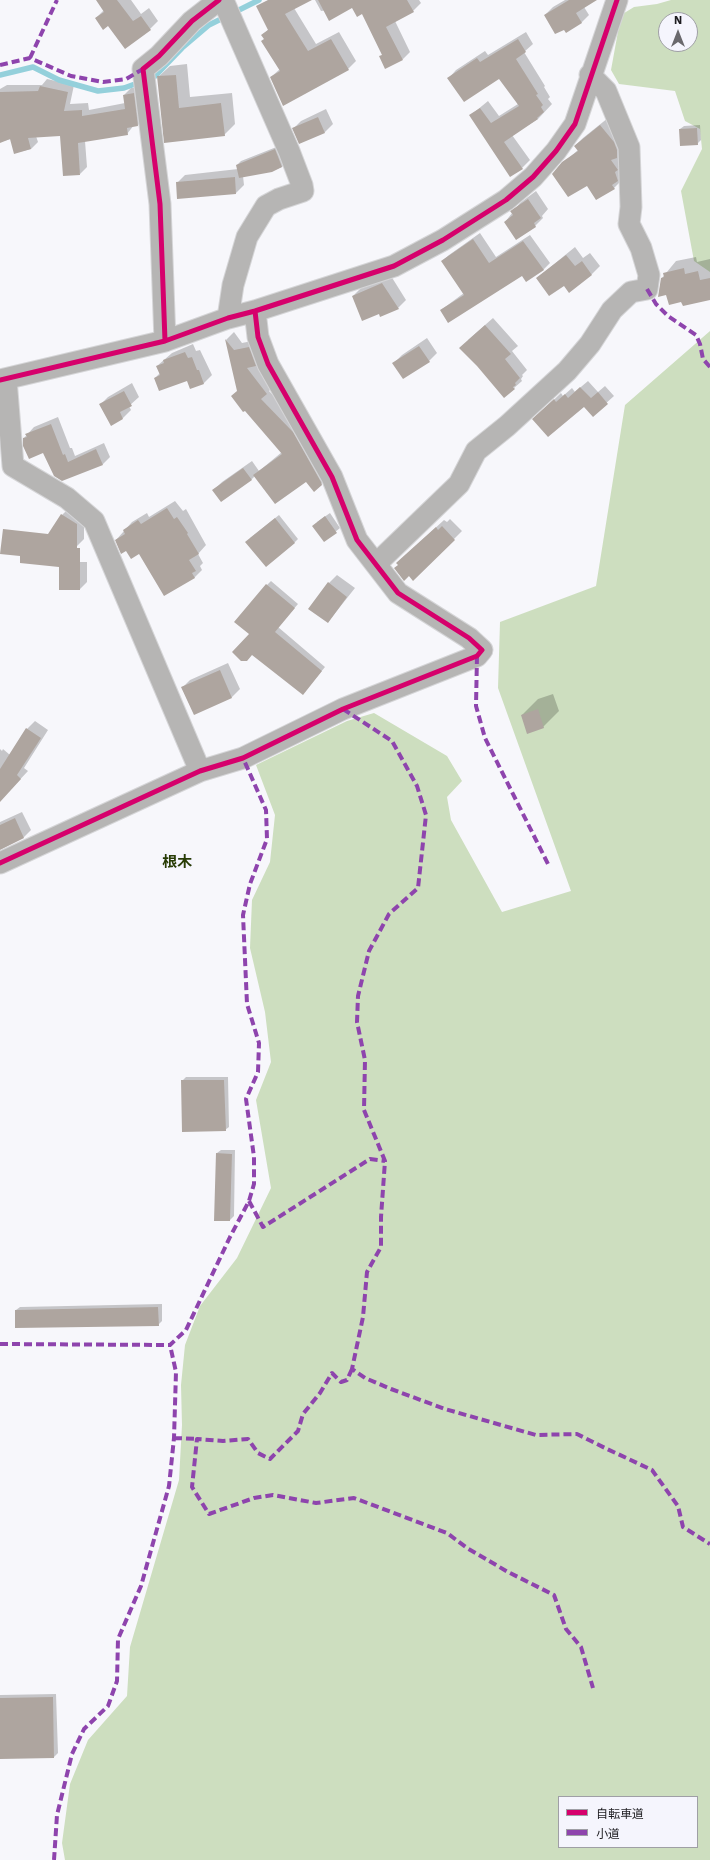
<!DOCTYPE html>
<meta charset="utf-8">
<style>
body{margin:0}
#map{position:relative;width:710px;height:1860px;overflow:hidden;background:#f7f7fb;font-family:"Work Sans","Noto Sans JP",sans-serif}
canvas{display:block}
.legend{position:absolute;left:558px;top:1796px;width:140px;height:52px;box-sizing:border-box;background:#f5f5fd;border:1px solid #9f9fa5;margin:0;padding:5px 7px;list-style:none;font-size:12px;color:#1e1d21}
.legend li{display:flex;align-items:center;gap:8px;height:20px}
.legend b{width:20px;border:1px solid #9f9fa5}
.north{position:absolute;left:658px;top:12px;width:40px;height:40px;box-sizing:border-box;background:#f5f5fd;border:1px solid #9f9fa5;border-radius:50%;rotate:0deg;font-size:11px;font-weight:700;line-height:16px;text-align:center;color:#1e1d21}
.north::after{content:'';display:block;margin:auto;width:14px;height:18px;background:#6a696d;clip-path:polygon(50% 0,100% 100%,50% 72%,0 100%)}
</style>
<div id="map">
<canvas width="710" height="1860"></canvas>
<ul class="legend">
<li><b style="height:5px;background:#d6006c"></b>自転車道</li>
<li><b style="height:5px;background:#8e44ad"></b>小道</li>
</ul>
<div class="north">N</div>
</div>
<script>
const ctx = document.querySelector('canvas').getContext('2d');
ctx.lineJoin = 'round';
function paint(path, color) {
  ctx.fillStyle = color;
  ctx.fill(path, 'evenodd');
}
function poly(rows) {
  const path = new Path2D();
  for (const r of rows) {
    path.moveTo(r[0], r[1]);
    for (let i = 2; i < r.length; i += 2) path.lineTo(r[i], r[i + 1]);
  }
  return path;
}
function strokePath(path, color, width, dash) {
  ctx.strokeStyle = color;
  ctx.lineWidth = width;
  ctx.lineCap = dash ? 'butt' : 'round';
  ctx.setLineDash(dash || []);
  ctx.stroke(path);
}
function write(font, color, halo, rows, align = 'center') {
  ctx.font = font + ' "Work Sans","Noto Sans JP",sans-serif';
  ctx.lineWidth = 3.5;
  ctx.setLineDash([]);
  ctx.textBaseline = 'middle';
  ctx.strokeStyle = halo;
  ctx.fillStyle = color;
  for (const [text, x, y, turn = 0] of rows) {
    ctx.save();
    ctx.translate(x, y);
    ctx.rotate((+turn || 0) * Math.PI / 180);
    ctx.textAlign = isNaN(turn) ? turn : align;
    if (halo) ctx.strokeText(text, 0, 0);
    ctx.fillText(text, 0, 0);
    ctx.restore();
  }
}
paint(poly([
 [671,0,710,0,710,272,694,261,681,191,702,149,700,129,685,121,675,91,619,84,611,70,621,15,634,7,657,4],
 [666,20,690,20,690,44,666,44],
 [710,331,710,1860,65,1860,62,1843,70,1784,88,1740,127,1696,130,1647,179,1480,182,1425,181,1385,185,1345,200,1306,237,1258,271,1188,256,1100,271,1062,265,1012,250,948,252,900,270,862,275,815,256,765,347,721,374,713,447,756,462,781,447,797,451,820,502,912,571,891,498,688,500,622,596,586,625,405],
 [559,1797,697,1797,697,1847,559,1847]
]), '#cddebf');
paint(poly([
 [97,0,131,0,141,14,149,8,158,21,150,29,109,24,96,18,104,10],
 [268,0,310,0,294,8,316,44,339,32,356,61,348,69,271,77,280,69,262,35,269,29],
 [315,0,419,0,421,3,413,11,395,21,410,52,403,59,380,57,383,54,362,13,353,7,321,11],
 [565,0,595,0,584,7,589,15,581,23,545,15,553,7],
 [526,32,533,44,524,52,545,86,544,87,550,97,548,99,552,104,538,119,512,135,530,160,522,168,471,115,488,101,499,116,518,104,500,77,449,78,456,70,485,51,488,55],
 [187,64,190,97,232,93,235,124,224,135,165,141,158,77,170,66],
 [47,79,74,85,70,104,88,103,89,110,125,103,124,95,131,88,141,87,145,118,138,125,134,125,127,134,85,141,87,167,80,174,61,135,36,136,38,142,31,149,15,153,11,139,0,142,0,89,7,85,42,85],
 [326,109,333,124,325,132,300,143,293,129,301,121],
 [608,118,622,134,622,180,614,188,596,199,587,184,563,163,578,150,575,146,583,138],
 [700,125,701,140,697,144,680,129,684,126],
 [279,146,286,163,282,167,272,171,243,176,244,185,236,193,177,183,185,175,238,169,237,165,241,161],
 [536,191,548,209,542,216,543,218,535,226,505,222,520,203],
 [480,233,496,257,530,235,550,263,543,270,522,275,441,310,464,293,442,261,449,255],
 [575,247,583,258,590,253,600,266,592,274,569,291,564,284,537,278],
 [696,257,697,262,710,259,710,299,682,301,662,278,676,261],
 [391,276,406,300,398,308,381,316,379,312,353,296,361,288],
 [493,318,518,346,512,351,527,370,522,375,523,376,521,379,522,381,514,388,468,340],
 [234,332,242,343,257,340,274,386,269,391,301,424,330,476,321,484,306,480,255,476,251,480,214,490,222,482,252,461,259,471,282,452,238,390,226,340],
 [427,338,437,353,429,361,394,363,402,355],
 [193,344,196,351,200,350,212,375,204,383,190,388,187,379,155,378,160,373,157,366,172,353],
 [588,381,598,392,605,386,614,396,593,415,584,405,540,413,561,393,563,396,572,388,575,392],
 [132,383,139,397,129,406,131,410,123,418,111,424,100,405,108,397],
 [58,417,70,448,72,448,75,456,104,443,110,457,103,464,62,480,44,452,24,438,34,427],
 [175,501,183,511,186,509,206,545,198,554,203,563,200,566,202,570,194,578,139,553,127,549,116,540,132,522,147,513,149,517],
 [69,508,84,517,84,539,77,546,62,515],
 [330,513,340,528,324,541,317,522],
 [279,515,298,539,294,543,250,538],
 [450,519,462,531,413,580,397,563,444,520,447,522],
 [67,562,87,562,87,582,80,589],
 [337,575,355,588,328,622,329,583],
 [271,581,298,604,278,627,325,667,306,690,251,634,267,585],
 [228,663,240,689,232,697,194,714,182,688,190,680],
 [553,694,559,711,543,727,522,715,538,699],
 [35,721,48,730,24,768,28,771,0,801,0,749,2,751,3,749,10,755,27,729],
 [22,812,31,830,24,837,0,849,0,822],
 [186,1077,228,1077,229,1127,225,1130,182,1081],
 [221,1150,235,1150,234,1216,230,1220,217,1153],
 [162,1304,162,1321,158,1325,16,1310,20,1307],
 [56,1694,58,1753,54,1757,0,1758,0,1695]
]), '#0003');
strokePath(poly([
 [0,75,33,67,59,80,98,91,124,88,154,77,182,48,209,25,259,0]
]), '#94d0db', 5.5);
paint(poly([
 [96,0,117,0,133,21,141,16,151,30,125,49,108,26,103,30,95,18,104,12],
 [268,0,312,0,285,14,308,51,331,39,349,70,283,106,270,77,280,71,261,41,264,39,261,35,268,30,256,6],
 [318,0,407,0,414,12,386,27,403,60,385,69,379,56,382,55,362,14,357,17,352,8,329,21],
 [569,0,597,0,576,13,582,23,566,33,564,30,555,34,544,15],
 [518,39,526,52,516,59,538,94,536,95,543,105,541,107,544,112,537,118,538,119,504,142,523,169,510,177,469,115,480,108,491,123,519,106,499,79,464,102,447,78,477,58,480,62],
 [176,75,179,108,221,103,225,136,164,143,157,76],
 [40,86,68,92,64,111,82,110,82,116,125,109,123,95,134,93,138,126,127,128,128,135,78,143,80,175,63,176,60,136,28,138,31,149,14,154,10,139,0,143,0,92,38,91],
 [318,117,325,133,299,144,292,128],
 [600,125,614,142,617,150,617,158,611,160,618,170,615,172,618,181,612,185,615,189,596,200,587,186,568,197,552,174,562,162,578,151,574,146],
 [697,128,698,145,680,146,679,129],
 [275,149,282,167,272,172,239,178,236,165],
 [235,177,236,194,177,199,176,182],
 [528,199,541,218,534,223,536,227,516,240,504,222,513,215,510,211],
 [473,239,489,263,523,241,544,270,526,282,522,276,448,323,440,310,464,295,441,261],
 [566,255,575,266,582,261,592,275,569,293,564,286,549,296,536,278],
 [684,268,685,274,698,271,700,280,710,278,710,300,683,306,681,302,669,305,666,295,658,297,661,278,664,277,663,273],
 [382,283,399,309,380,317,379,314,362,321,352,296],
 [485,325,511,354,505,359,520,378,515,383,516,385,513,387,515,389,504,398,477,366,459,348],
 [225,339,234,350,249,347,256,366,247,368,267,394,261,399,293,432,321,482,322,485,314,492,306,482,275,504,253,475,282,454,245,411,243,412,231,396,237,391],
 [419,346,430,362,403,379,392,363],
 [185,352,188,358,192,357,197,370,199,370,204,384,190,389,187,381,159,391,154,378,160,375,156,366,164,363,163,360],
 [580,387,591,398,598,392,608,404,593,417,584,407,548,437,532,419,554,399,556,402,565,394,568,398],
 [124,391,132,406,120,412,123,419,111,426,99,404],
 [51,424,63,455,65,454,68,462,96,449,103,465,62,481,54,476,43,453,29,459,23,446,23,438,27,437,25,434],
 [243,468,252,480,221,502,212,490],
 [167,508,174,519,177,517,188,533,187,534,199,554,189,560,196,571,192,573,195,578,164,596,139,554,131,559,126,551,121,554,115,540,125,534,123,530,138,520,141,524],
 [61,514,77,524,77,548,80,548,80,590,59,590,59,567,20,563,20,556,0,554,3,529,48,534],
 [325,516,337,533,324,542,312,526],
 [275,518,295,543,266,567,245,542],
 [442,526,455,540,413,581,409,576,404,581,394,568,398,565,396,563,436,527,438,530],
 [328,582,347,597,328,623,308,609],
 [266,584,295,608,275,632,322,671,303,695,252,655,247,661,241,661,232,652,249,634,234,622],
 [220,670,232,698,194,715,181,687],
 [538,709,544,728,527,734,521,715],
 [26,728,41,738,17,775,21,779,0,802,0,769],
 [15,818,24,838,0,850,0,825],
 [181,1080,224,1080,226,1131,182,1132],
 [216,1153,232,1154,230,1221,214,1221],
 [158,1307,159,1326,15,1328,15,1310],
 [53,1697,54,1758,0,1759,0,1698]
]), '#aea59f');
const minor = poly([
 [223,0,289,151,302,185,303,191,279,199,266,206,247,237,233,285,228,318],
 [165,341,160,204,143,69,159,56,192,21,219,0],
 [6,379,13,466,67,498,94,521,200,771],
 [0,380,165,341,228,318,255,311,394,266,443,240,506,200,533,177,556,151,575,124,617,0],
 [376,564,459,484,476,451,507,426,567,371,590,344,612,310,631,292,647,289,649,275,641,248,629,224,631,207,629,147,606,91,590,75],
 [0,863,200,771,243,758,343,709,477,656,482,650,469,638,398,593,357,540,332,477,268,364,258,337,255,311]
]);
strokePath(minor, '#d5d5d7', 23);
strokePath(minor, '#b6b5b4', 21);
strokePath(poly([
 [30,58,57,0],
 [0,65,30,58,71,76,103,82,126,79,143,69],
 [647,289,656,304,668,316,696,335,700,344,703,359,710,367],
 [477,656,476,706,485,738,548,864],
 [343,709,392,741,417,786,426,815,418,888,389,914,369,951,358,996,357,1022,365,1060,364,1110,385,1161,381,1217,381,1247,367,1272,363,1317,352,1369,365,1378,391,1389,445,1409,536,1435,577,1434,605,1448,652,1470,678,1506,683,1527,710,1544],
 [249,1201,263,1227,370,1159,385,1161],
 [0,1344,170,1345,186,1330,230,1237,249,1201,254,1184,254,1157,246,1099,258,1072,259,1043,247,1004,243,915,250,884,267,839,266,810,243,758],
 [352,1369,347,1380,341,1382,332,1373,320,1393,303,1414,298,1431,270,1459,258,1453,248,1439,223,1441,197,1439,192,1487,209,1514,254,1498,273,1495,316,1503,354,1498,447,1533,467,1548,508,1572,554,1595,566,1629,581,1647,593,1688],
 [174,1438,197,1439],
 [54,1860,57,1815,72,1754,84,1729,108,1706,117,1681,118,1639,141,1586,169,1486,174,1438,176,1372,170,1345]
]), '#8e44ad', 4, [8, 4]);
strokePath(poly([
 [165,341,160,204,143,69,159,56,192,21,219,0],
 [0,380,165,341,228,318,255,311,394,266,443,240,506,200,533,177,556,151,575,124,617,0],
 [0,863,200,771,243,758,343,709,477,656,482,650,469,638,398,593,357,540,332,477,268,364,258,337,255,311]
]), '#d6006c', 5);
write('bold 15px', '#283c05', '#f5f5fd', [
 ["根木",177,863]
]);
</script>
